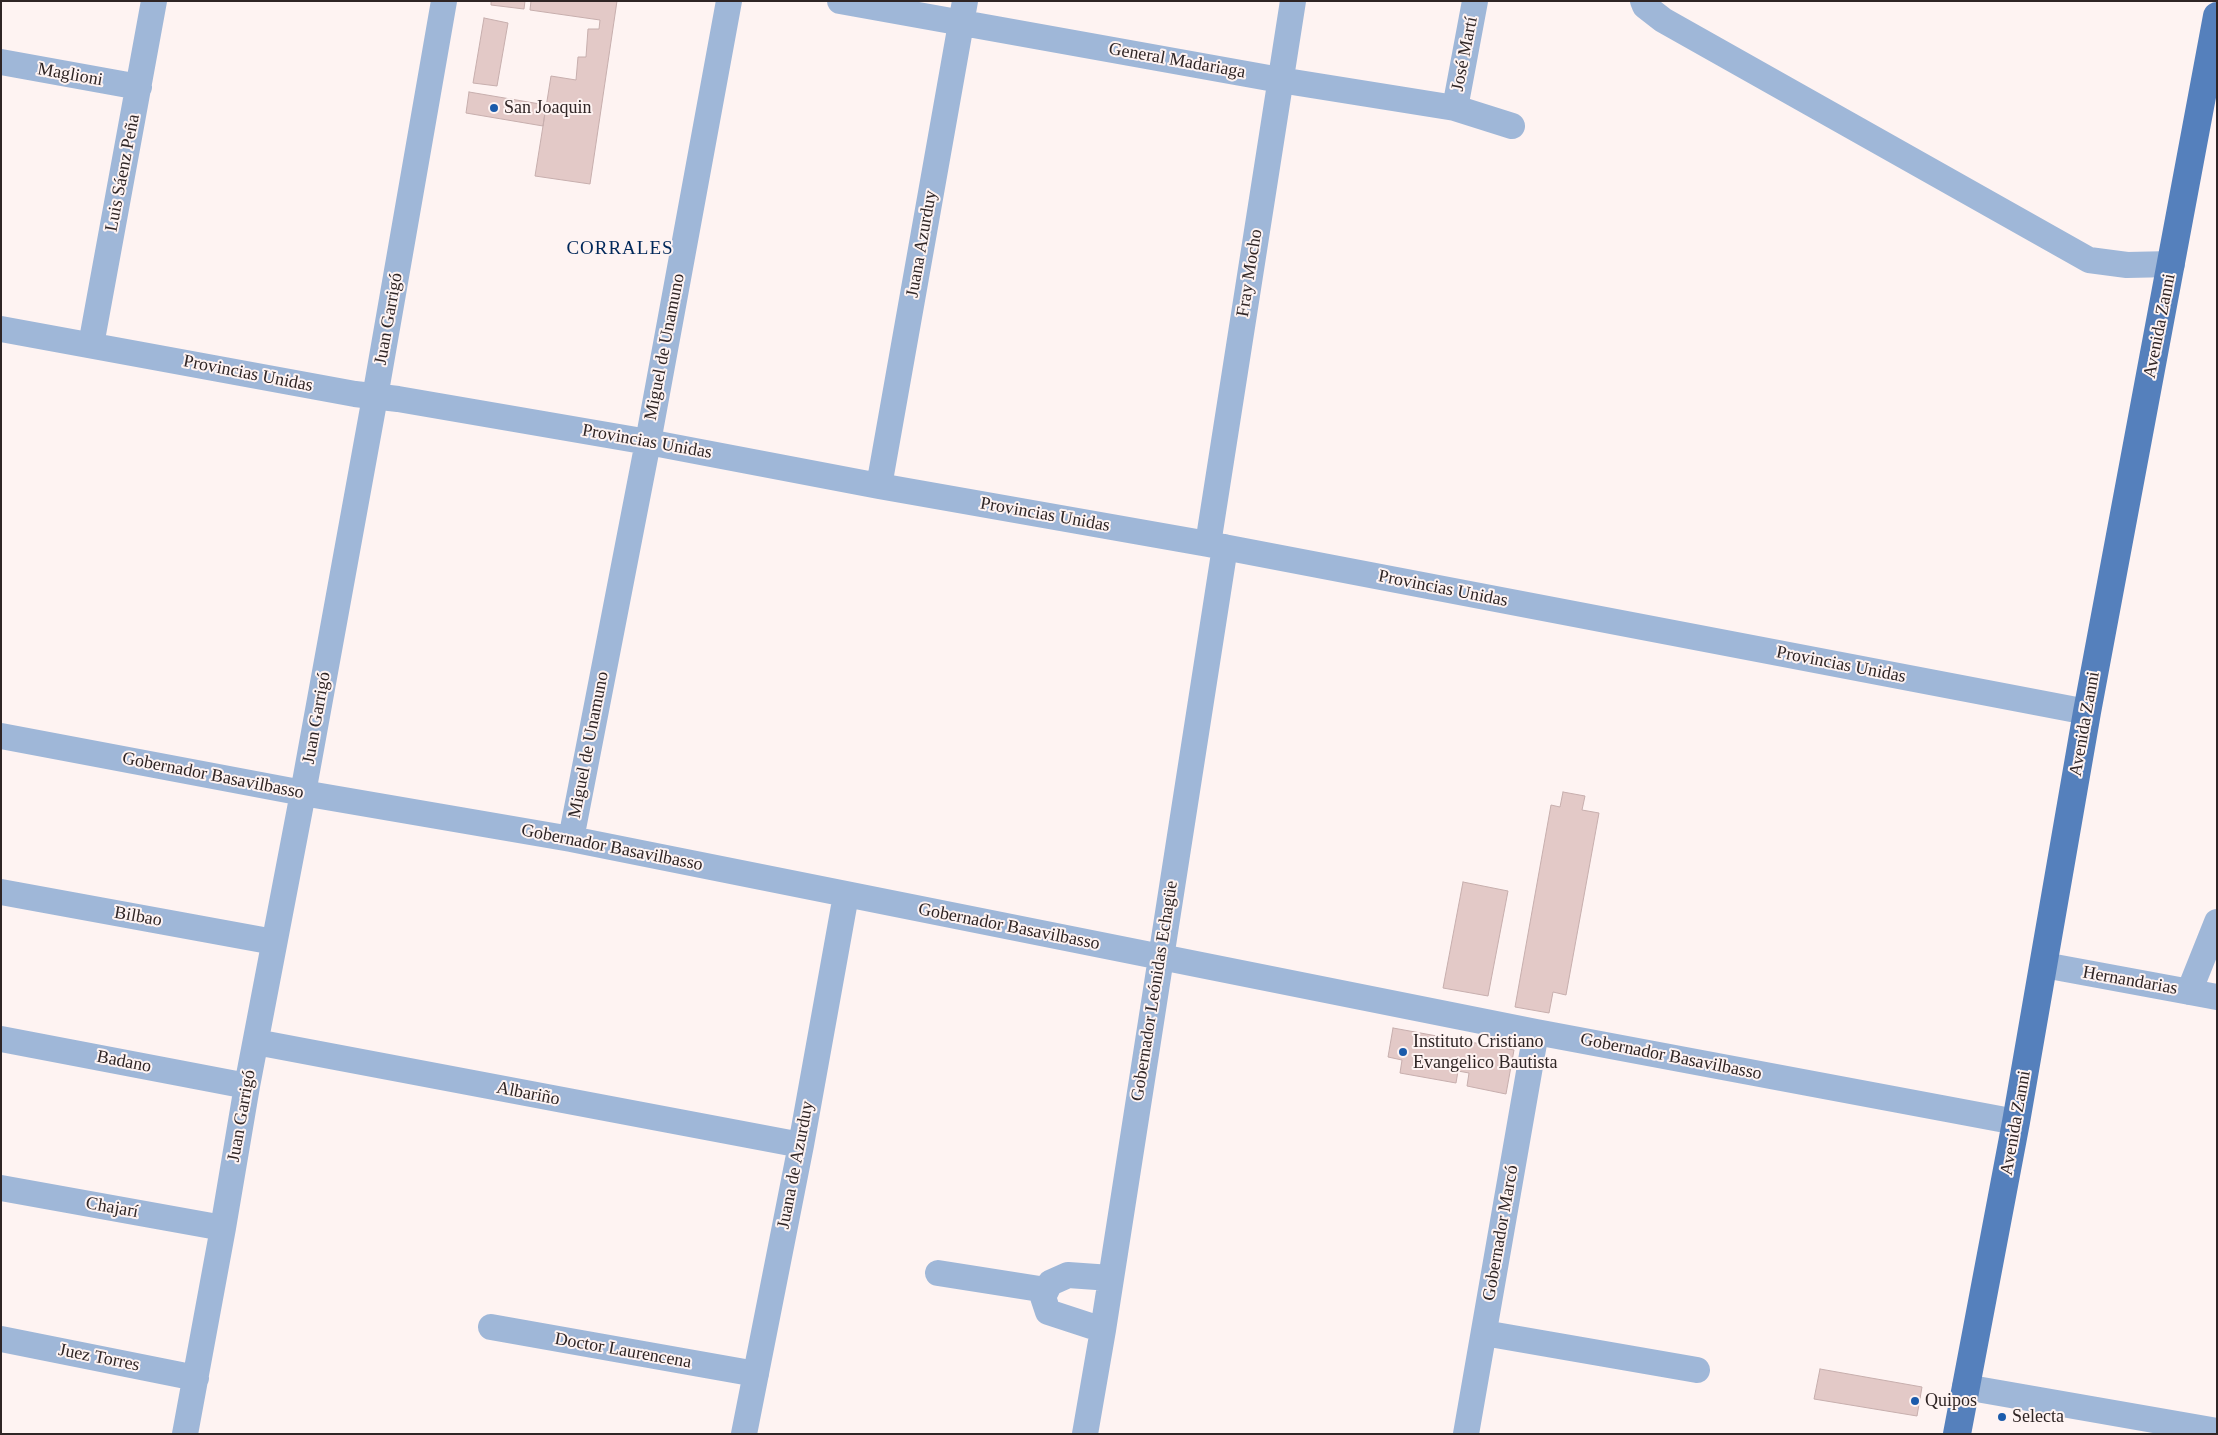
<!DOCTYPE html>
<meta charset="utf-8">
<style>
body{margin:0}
#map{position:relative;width:2218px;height:1435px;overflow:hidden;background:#fef3f2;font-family:"Times New Roman",serif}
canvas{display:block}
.frame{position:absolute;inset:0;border:2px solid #2f2525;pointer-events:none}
</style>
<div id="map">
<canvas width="2218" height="1435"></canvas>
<div class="frame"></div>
</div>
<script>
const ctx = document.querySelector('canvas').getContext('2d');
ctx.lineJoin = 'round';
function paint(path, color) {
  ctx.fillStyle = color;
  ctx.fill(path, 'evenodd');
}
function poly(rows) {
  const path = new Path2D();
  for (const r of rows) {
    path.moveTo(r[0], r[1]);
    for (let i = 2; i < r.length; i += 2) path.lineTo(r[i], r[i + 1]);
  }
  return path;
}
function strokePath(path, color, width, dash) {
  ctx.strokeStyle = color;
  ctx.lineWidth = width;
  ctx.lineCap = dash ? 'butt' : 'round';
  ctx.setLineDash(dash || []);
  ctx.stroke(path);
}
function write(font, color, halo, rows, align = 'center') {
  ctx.font = font + ' "Times New Roman",serif';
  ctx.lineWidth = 4;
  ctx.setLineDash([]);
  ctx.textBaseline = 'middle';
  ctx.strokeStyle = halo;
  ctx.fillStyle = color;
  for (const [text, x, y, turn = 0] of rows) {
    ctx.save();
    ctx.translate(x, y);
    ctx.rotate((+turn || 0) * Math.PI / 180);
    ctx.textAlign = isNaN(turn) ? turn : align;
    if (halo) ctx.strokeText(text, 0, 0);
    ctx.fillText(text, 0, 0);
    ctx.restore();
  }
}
const building = poly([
 [491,1,525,1,524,9,491,5,491,1],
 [531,1,617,1,590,184,535,176,551,76,576,80,578,57,586,57,588,29,599,29,600,20,530,10,531,1],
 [484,18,508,23,497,86,473,83,484,18],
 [469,92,546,105,543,126,466,113,469,92],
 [1563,792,1585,796,1582,810,1599,813,1566,995,1553,992,1549,1013,1515,1007,1551,805,1560,807,1563,792],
 [1463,882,1508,891,1488,996,1443,988,1463,882],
 [1393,1028,1514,1050,1506,1094,1467,1086,1469,1073,1458,1071,1456,1083,1400,1073,1402,1060,1388,1057,1393,1028],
 [1820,1369,1922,1387,1917,1416,1814,1399,1820,1369]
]);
paint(building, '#e3c9c7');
strokePath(building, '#c7aead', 1);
strokePath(poly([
 [840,1,1280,80,1455,108,1512,126],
 [1643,1,1645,6,1663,20,2089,260,2127,265,2172,264],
 [1,62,139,87],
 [1455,108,1475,1],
 [1,329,355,394,398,399,648,442,879,486,1208,544,2087,712],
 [91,345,154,1],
 [879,486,965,1],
 [1208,544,1293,1],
 [1,736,303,793,571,839,1536,1032,2016,1122],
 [571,839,648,442,729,1],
 [1,892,274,942],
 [2044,965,2217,997],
 [2189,992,2217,922],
 [1,1039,247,1086],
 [256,1042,801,1145],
 [1,1188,223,1228],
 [938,1273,1046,1290],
 [491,1327,756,1374],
 [1103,1330,1048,1312,1043,1297,1050,1283,1068,1275,1111,1278],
 [1484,1333,1697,1370],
 [1,1339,196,1378],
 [1965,1387,2217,1431],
 [185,1434,223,1228,247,1086,303,793,375,397,444,1],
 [744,1434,801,1145,846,895],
 [1085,1434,1103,1330,1225,547],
 [1466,1434,1536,1032]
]), '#9fb7d8', 26);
strokePath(poly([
 [1957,1434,2016,1122,2087,712,2217,16]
]), '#5580bc', 28);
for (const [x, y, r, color] of [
 [494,108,5,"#1b5bab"],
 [1403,1052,5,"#1b5bab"],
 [1915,1401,5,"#1b5bab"],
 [2002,1417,5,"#1b5bab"]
]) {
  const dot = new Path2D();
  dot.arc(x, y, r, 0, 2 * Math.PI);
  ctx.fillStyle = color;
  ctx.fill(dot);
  strokePath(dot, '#fef3f2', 2);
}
write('18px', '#2f2525', '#fef3f2', [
 ["José Martí",1465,54,-79],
 ["General Madariaga",1177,61,10],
 ["Maglioni",70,75,10],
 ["Luis Sáenz Peña",123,173,-79],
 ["Juana Azurduy",922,244,-80],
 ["Fray Mocho",1250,273,-81],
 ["Juan Garrigó",389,319,-80],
 ["Avenida Zanni",2160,326,-79],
 ["Miguel de Unamuno",665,347,-79],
 ["Provincias Unidas",248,374,11],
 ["Provincias Unidas",647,442,10],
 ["Provincias Unidas",1045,515,10],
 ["Provincias Unidas",1443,589,11],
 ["Provincias Unidas",1841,665,11],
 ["Juan Garrigó",317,718,-80],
 ["Avenida Zanni",2085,724,-80],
 ["Miguel de Unamuno",589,745,-79],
 ["Gobernador Basavilbasso",213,776,11],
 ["Gobernador Basavilbasso",612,848,11],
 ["Bilbao",138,917,10],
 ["Gobernador Basavilbasso",1009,927,11],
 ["Hernandarias",2130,981,10],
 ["Gobernador Leónidas Echagüe",1155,991,-81],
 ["Gobernador Basavilbasso",1671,1057,11],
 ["Badano",124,1062,11],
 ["Albariño",528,1094,11],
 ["Juan Garrigó",242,1116,-80],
 ["Avenida Zanni",2016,1123,-80],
 ["Juana de Azurduy",796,1165,-79],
 ["Chajarí",112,1208,10],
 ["Gobernador Marcó",1501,1233,-80],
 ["Doctor Laurencena",623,1351,10],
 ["Juez Torres",99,1358,11]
]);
write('18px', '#2f2525', '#fef3f2', [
 ["San Joaquin",504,108],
 ["Instituto Cristiano",1413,1042],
 ["Evangelico Bautista",1413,1063],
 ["Quipos",1925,1401],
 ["Selecta",2012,1417]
], 'left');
ctx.letterSpacing = '1px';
write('19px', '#002759', '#fef3f2', [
 ["CORRALES",620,249]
]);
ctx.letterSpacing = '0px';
</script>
